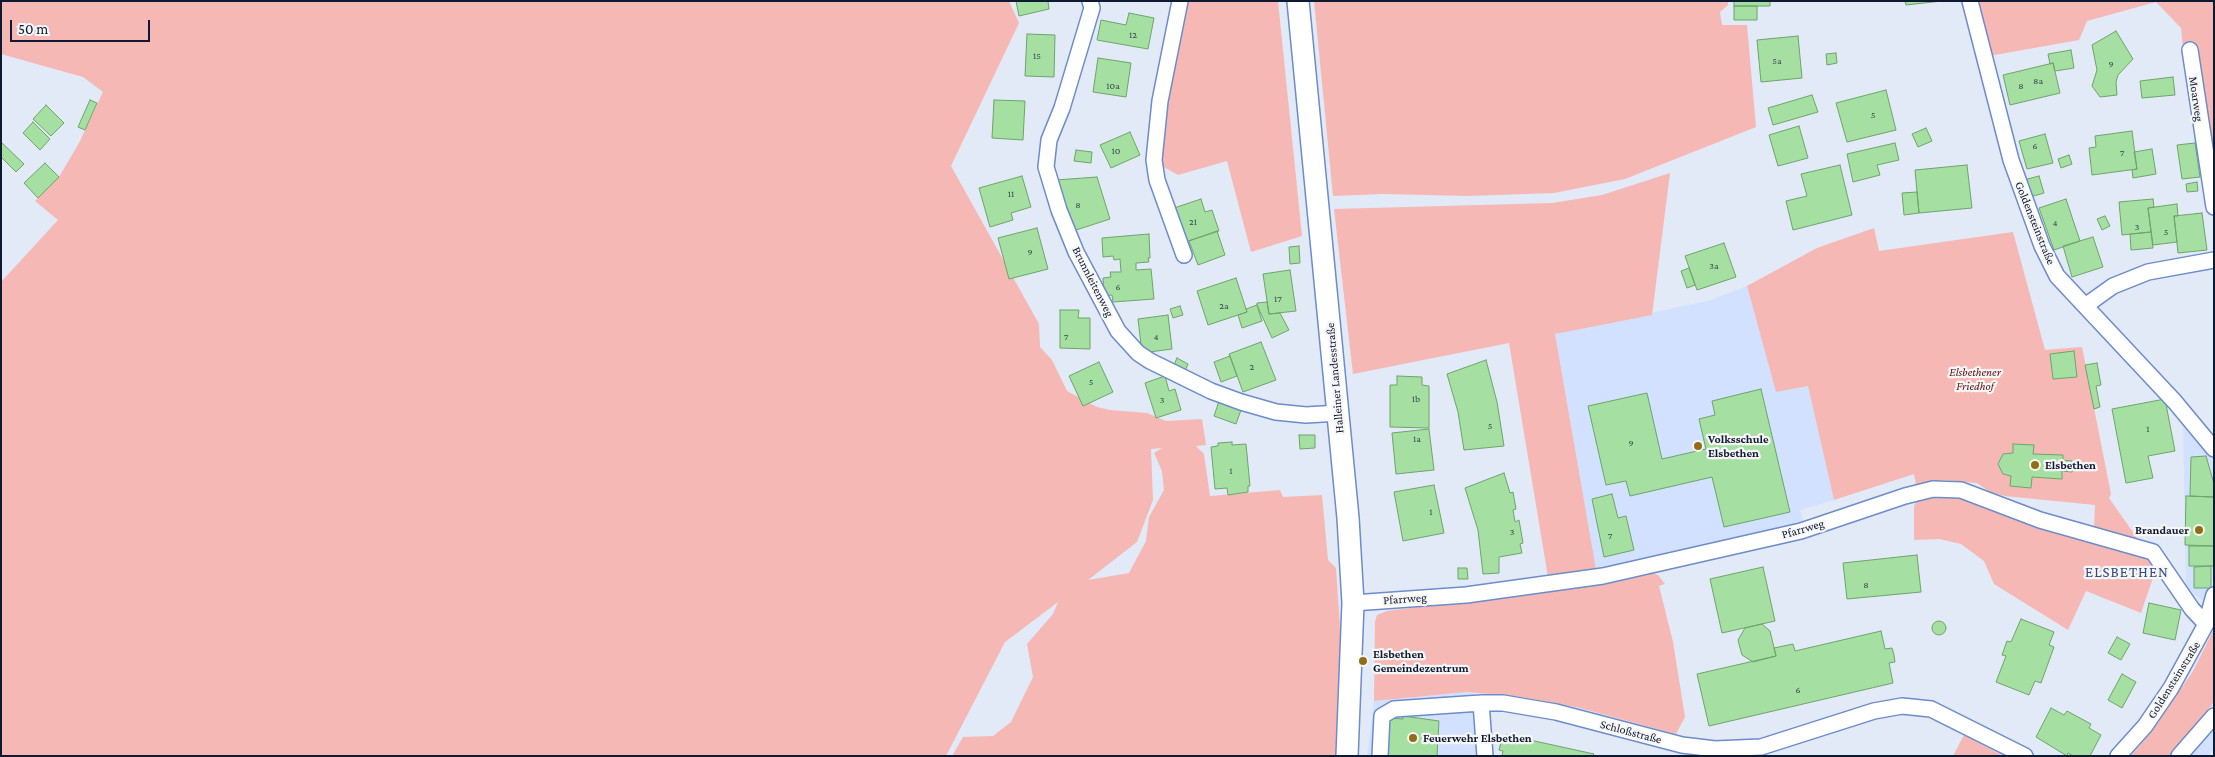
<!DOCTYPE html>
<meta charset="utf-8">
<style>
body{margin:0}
#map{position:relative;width:2215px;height:757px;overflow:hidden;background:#e2e9f7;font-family:"Crimson Pro",serif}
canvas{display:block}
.frame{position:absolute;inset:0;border:2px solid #0e1932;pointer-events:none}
.scale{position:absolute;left:10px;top:20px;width:140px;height:22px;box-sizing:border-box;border:2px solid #0e1932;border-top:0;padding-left:6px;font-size:15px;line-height:18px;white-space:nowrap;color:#0e1932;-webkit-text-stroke:4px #f6f6f6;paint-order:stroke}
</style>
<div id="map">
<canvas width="2215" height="757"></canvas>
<div class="frame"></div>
<div class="scale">50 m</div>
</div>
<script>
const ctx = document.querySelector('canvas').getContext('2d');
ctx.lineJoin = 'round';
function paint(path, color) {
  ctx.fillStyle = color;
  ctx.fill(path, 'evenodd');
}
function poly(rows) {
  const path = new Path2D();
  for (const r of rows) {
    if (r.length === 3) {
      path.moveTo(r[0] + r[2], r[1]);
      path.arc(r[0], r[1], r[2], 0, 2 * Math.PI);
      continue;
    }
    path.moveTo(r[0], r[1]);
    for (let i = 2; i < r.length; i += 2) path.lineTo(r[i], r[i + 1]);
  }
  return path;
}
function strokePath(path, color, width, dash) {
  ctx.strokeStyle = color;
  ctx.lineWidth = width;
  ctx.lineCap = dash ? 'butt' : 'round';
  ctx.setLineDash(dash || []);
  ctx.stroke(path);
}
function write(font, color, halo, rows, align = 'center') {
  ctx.font = font + ' "Crimson Pro",serif';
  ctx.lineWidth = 4.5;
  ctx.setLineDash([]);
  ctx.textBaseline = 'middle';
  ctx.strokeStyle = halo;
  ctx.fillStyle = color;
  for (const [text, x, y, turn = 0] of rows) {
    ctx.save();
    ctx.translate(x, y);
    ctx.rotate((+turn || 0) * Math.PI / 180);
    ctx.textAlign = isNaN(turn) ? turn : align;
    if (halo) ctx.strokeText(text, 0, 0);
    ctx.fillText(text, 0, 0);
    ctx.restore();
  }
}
paint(poly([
 [1747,286,1776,392,1808,385,1834,500,1800,510,1804,524,1596,569,1555,334,1711,300],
 [2183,421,2212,460,2214,468,2214,577,2205,602,2186,588],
 [1467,692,1473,693,1477,756,1367,756,1374,701],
 [2214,702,2214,749,2207,756,2170,756]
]), '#d1e1ff');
paint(poly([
 [1,1,1009,1,1019,23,951,166,1039,324,1040,347,1052,360,1067,391,1097,407,1110,410,1147,413,1166,421,1202,419,1206,445,1196,446,1204,454,1210,496,1280,490,1283,497,1322,495,1328,560,1336,568,1341,641,1338,756,952,756,963,737,993,736,1011,722,1033,677,1027,644,1053,614,1058,602,1005,642,946,756,1,756,1,282,58,220,35,201,59,177,79,143,103,92,83,77,1,54],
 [1162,448,1154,453,1162,471,1164,490,1149,517,1146,541,1129,573,1088,580,1137,542,1153,500,1151,449],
 [1185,1,1278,1,1302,236,1251,252,1227,161,1178,175,1162,166,1160,161,1166,102],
 [1314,1,1728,1,1728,5,1720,12,1722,25,1747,25,1756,127,1625,179,1554,193,1468,196,1383,194,1333,196],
 [1979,1,2214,1,2214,170,2183,49,2181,28,2156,2,2087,21,2079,40,1989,56],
 [1670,173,1652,315,1555,334,1596,569,1548,577,1509,343,1353,374,1334,209,1552,203,1602,195],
 [1874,228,1879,251,2013,232,2045,350,2082,347,2111,494,2109,498,2137,538,2135,540,2094,530,2095,505,2005,496,1990,492,1977,483,1944,480,1916,485,1914,474,1834,500,1808,386,1776,392,1747,286,1817,248],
 [2074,351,2077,377,2053,379,2050,354],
 [2013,445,2033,454,2063,455,2063,460,2072,461,2072,472,2062,471,2062,479,2032,477,2031,488,2011,486,2011,476,2003,474,1998,464,2003,454,2013,453],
 [1936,494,1969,498,2133,552,2151,562,2156,569,2141,613,2086,591,2068,630,1994,584,1984,561,1961,544,1939,539,1914,540,1914,506,1919,498],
 [1652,573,1658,575,1665,584,1659,586,1673,642,1685,717,1676,734,1576,707,1522,697,1467,692,1374,701,1375,622,1377,615,1387,611,1589,586],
 [2214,629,2214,702,2170,756,2131,756,2153,730,2193,671],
 [1964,735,2003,756,1953,756]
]), '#f6b8b4');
const building = poly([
 [1016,1,1048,1,1049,9,1019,16,1016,1],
 [1734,1,1770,1,1770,6,1734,6,1734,1],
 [1905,1,1942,1,1906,5,1905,1],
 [1734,6,1757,6,1757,20,1734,20,1734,6],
 [1129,13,1154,18,1148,49,1097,40,1101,20,1126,25,1129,13],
 [2116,31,2133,59,2118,75,2116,82,2117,95,2100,97,2092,86,2097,70,2092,45,2116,31],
 [1027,34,1055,35,1054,77,1025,76,1027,34],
 [1798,36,1802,78,1761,82,1757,40,1798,36],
 [2071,50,2074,68,2055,71,2053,63,2050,64,2048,54,2071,50],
 [1836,53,1837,63,1827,65,1826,54,1836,53],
 [1098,58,1131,63,1126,97,1093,92,1098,58],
 [2053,63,2060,93,2010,105,2003,75,2053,63],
 [2173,77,2175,95,2142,98,2140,81,2173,77],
 [1886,90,1896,130,1847,142,1836,103,1886,90],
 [1812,95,1818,112,1773,125,1768,108,1812,95],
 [90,100,97,103,85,130,78,127,90,100],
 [994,100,1025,101,1023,140,992,138,994,100],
 [46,105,64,123,51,136,33,119,46,105],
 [33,122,50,139,40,150,23,133,33,122],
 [1799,126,1808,158,1778,166,1769,135,1799,126],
 [1926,128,1932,141,1918,147,1912,134,1926,128],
 [2132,131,2137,169,2092,175,2089,148,2096,147,2095,136,2132,131],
 [1130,132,1140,155,1111,168,1100,145,1130,132],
 [2045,134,2053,163,2027,169,2019,141,2045,134],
 [1,142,24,164,16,172,1,157,1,142],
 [1895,143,1899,160,1877,165,1880,175,1853,182,1847,154,1895,143],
 [2195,143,2200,177,2182,179,2177,145,2195,143],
 [2152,149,2156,174,2133,178,2132,170,2137,169,2134,152,2152,149],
 [1076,150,1092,152,1091,163,1074,161,1076,150],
 [2069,155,2072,164,2061,168,2058,159,2069,155],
 [45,163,59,177,38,198,24,183,45,163],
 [1840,165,1852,215,1793,230,1786,201,1807,196,1801,174,1840,165],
 [1967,165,1972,208,1919,213,1915,170,1967,165],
 [1022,176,1031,207,1011,213,1013,220,990,227,979,188,1022,176],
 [2039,176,2044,193,2030,197,2024,180,2039,176],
 [1097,177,1110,219,1073,231,1056,180,1097,177],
 [2197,182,2198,191,2187,192,2186,184,2197,182],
 [1917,192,1919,213,1904,215,1902,193,1917,192],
 [1201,199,1205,212,1212,210,1219,231,1185,242,1174,208,1201,199],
 [2066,199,2080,241,2054,250,2039,208,2066,199],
 [2153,199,2154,207,2148,208,2151,232,2122,235,2119,202,2153,199],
 [2177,204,2178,216,2174,216,2177,242,2153,245,2148,208,2177,204],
 [2202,213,2207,250,2178,253,2174,216,2202,213],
 [2105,216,2110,226,2102,230,2097,219,2105,216],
 [1037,228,1048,269,1009,279,998,238,1037,228],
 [1217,231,1225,255,1198,265,1189,241,1217,231],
 [2151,232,2153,248,2131,250,2130,234,2151,232],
 [1149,234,1150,258,1148,258,1149,262,1136,263,1136,270,1151,269,1154,299,1113,302,1112,295,1104,296,1103,278,1111,277,1110,272,1121,272,1120,259,1114,260,1113,256,1103,257,1102,238,1149,234],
 [2093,237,2103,267,2072,277,2063,246,2093,237],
 [1724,243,1736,277,1697,290,1685,256,1724,243],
 [1299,246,1300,263,1290,264,1289,247,1299,246],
 [1689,268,1695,285,1687,288,1681,271,1689,268],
 [1290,270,1296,311,1269,314,1263,274,1290,270],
 [1236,278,1247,312,1208,325,1197,291,1236,278],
 [1267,302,1269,314,1280,313,1289,330,1272,338,1257,305,1257,303,1267,302],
 [1257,305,1262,321,1242,328,1238,315,1247,312,1246,309,1257,305],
 [1180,306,1183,315,1173,318,1170,309,1180,306],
 [1060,310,1079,310,1078,318,1090,318,1090,349,1060,348,1060,310],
 [1168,315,1172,349,1142,353,1138,319,1168,315],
 [1261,342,1276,380,1243,392,1229,354,1261,342],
 [2074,351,2077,377,2053,379,2050,354,2074,351],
 [1230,356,1237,376,1221,382,1214,362,1230,356],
 [1177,358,1188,364,1185,371,1174,365,1177,358],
 [1486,360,1497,402,1504,446,1464,450,1458,412,1447,374,1486,360],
 [1099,362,1113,392,1083,406,1069,376,1099,362],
 [2097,363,2101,385,2096,386,2100,407,2094,409,2085,365,2097,363],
 [1165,376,1169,391,1175,389,1181,410,1156,418,1145,383,1165,376],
 [1397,376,1422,377,1422,385,1429,386,1429,428,1390,427,1390,385,1397,385,1397,376],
 [1761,389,1790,512,1724,527,1712,477,1630,496,1626,481,1606,485,1588,406,1647,393,1662,459,1706,449,1699,419,1715,415,1712,401,1761,389],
 [2165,399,2175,451,2148,456,2153,478,2126,483,2112,409,2165,399],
 [1219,401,1241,410,1236,424,1214,416,1219,401],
 [1429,429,1434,470,1396,474,1392,433,1429,429],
 [1299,435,1315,435,1315,448,1300,449,1299,435],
 [1232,442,1232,445,1246,444,1250,486,1248,486,1248,492,1228,495,1227,488,1215,489,1211,447,1218,446,1218,443,1232,442],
 [2013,444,2034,445,2033,454,2063,455,2063,460,2072,461,2072,472,2062,471,2062,479,2032,477,2031,488,2010,486,2011,476,2003,474,1998,464,2003,454,2013,453,2013,444],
 [2206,456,2214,484,2214,497,2190,496,2191,457,2206,456],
 [1504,473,1510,493,1513,492,1516,509,1513,510,1515,522,1519,520,1523,543,1520,544,1522,553,1499,557,1499,573,1483,574,1478,530,1465,488,1504,473],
 [1434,485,1444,533,1403,541,1394,492,1434,485],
 [1612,494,1618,518,1626,516,1634,550,1604,557,1592,499,1612,494],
 [2186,496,2214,497,2214,546,2185,545,2186,496],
 [2189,546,2214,546,2214,566,2189,566,2189,546],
 [1917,555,1921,592,1847,599,1843,563,1917,555],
 [2211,566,2211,588,2194,588,2194,567,2211,566],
 [1763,567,1775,621,1722,633,1710,579,1763,567],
 [1458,568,1467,568,1468,579,1458,579,1458,568],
 [2149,603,2181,610,2175,640,2143,633,2149,603],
 [2021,619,2054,632,2049,645,2054,647,2041,683,2035,681,2029,695,1996,682,2006,656,2002,655,2007,641,2011,642,2021,619],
 [1939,628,7],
 [1762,624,1770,631,1776,656,1753,662,1742,655,1738,640,1745,628,1762,624],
 [1881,631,1885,649,1892,648,1894,655,1895,662,1889,663,1893,683,1709,726,1697,674,1776,656,1774,648,1793,644,1795,651,1881,631],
 [2117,637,2130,644,2121,660,2108,653,2117,637],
 [2122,674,2136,682,2122,708,2108,700,2122,674],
 [2051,708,2064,715,2067,711,2091,724,2089,728,2101,735,2090,756,2073,756,2068,753,2067,756,2036,737,2051,708],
 [1403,716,1439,721,1437,756,1386,756,1388,718,1403,719,1403,716],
 [1507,735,1594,754,1593,756,1502,756,1503,751,1499,750,1502,738,1506,739,1507,735]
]);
paint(building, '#a6dfa2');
strokePath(building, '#6da46a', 1);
const minor = poly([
 [1090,1,1092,8,1062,108,1049,140,1046,167,1059,210,1076,252,1118,331,1138,353,1150,361,1211,391,1241,402,1276,412,1306,415,1339,413],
 [1180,1,1160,101,1154,160,1157,180,1184,255],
 [1970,1,2011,160,2042,246,2057,276,2175,402,2214,449],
 [2190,50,2214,207],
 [2085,306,2113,286,2148,272,2214,260],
 [1353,603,1466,595,1603,576,1801,531,1905,496,1933,489,1961,490,2040,520,2153,552,2192,609,2206,624],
 [1481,703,1485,756],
 [1380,756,1382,716,1394,709,1481,703,1503,703,1556,712,1682,745,1715,749,1761,747,1874,711,1902,706,1931,709,2025,756],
 [2118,756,2145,726,2171,688,2206,624,2214,595],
 [2179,756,2214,716]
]);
const secondary = poly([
 [1298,1,1348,518,1353,603,1347,756]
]);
strokePath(minor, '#6d8ccb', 18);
strokePath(secondary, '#6d8ccb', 24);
strokePath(minor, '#fff', 15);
strokePath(secondary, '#fff', 21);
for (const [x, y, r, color] of [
 [1698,446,5,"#926d15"],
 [2035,465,5,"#926d15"],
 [2199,530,5,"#926d15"],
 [1363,661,5,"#926d15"],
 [1413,738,5,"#926d15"]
]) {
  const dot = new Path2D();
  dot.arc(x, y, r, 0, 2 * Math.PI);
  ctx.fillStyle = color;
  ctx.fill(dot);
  strokePath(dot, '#f6f6f6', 2);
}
write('10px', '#344a4e', null, [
 ["12",1133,35],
 ["15",1037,56],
 ["5a",1777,61],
 ["9",2111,64],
 ["8a",2038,81],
 ["10a",1113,86],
 ["8",2021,86],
 ["5",1873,115],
 ["6",2035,146],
 ["10",1116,151],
 ["7",2122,153],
 ["11",1011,194],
 ["8",1078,205],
 ["21",1193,222],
 ["4",2055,223],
 ["3",2137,227],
 ["5",2166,232],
 ["9",1030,252],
 ["3a",1714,266],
 ["6",1118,287],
 ["17",1278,299],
 ["2a",1224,306],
 ["7",1066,337],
 ["4",1156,337],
 ["2",1252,367],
 ["5",1091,382],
 ["1b",1416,399],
 ["3",1162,400],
 ["5",1490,426],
 ["1",2148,429],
 ["1a",1417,439],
 ["9",1631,443],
 ["1",1231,471],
 ["1",1431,512],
 ["3",1512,532],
 ["7",1610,536],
 ["8",1866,585],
 ["6",1798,690]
]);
write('12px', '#0e1932', '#f6f6f6', [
 ["Moarweg",2196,99,82],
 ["Goldensteinstraße",2035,223,68],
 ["Brunnleitenweg",1093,282,63],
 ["Halleiner Landesstraße",1335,378,-95],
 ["Pfarrweg",1803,529,-16],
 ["Pfarrweg",1405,599,-4],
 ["Goldensteinstraße",2174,680,-58],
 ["Schloßstraße",1631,732,15]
]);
write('italic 12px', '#591215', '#f6f6f6', [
 ["Elsbethener",1975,372],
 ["Friedhof",1975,386]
]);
write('bold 12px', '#0e1932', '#f6f6f6', [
 ["Volksschule",1708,439],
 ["Elsbethen",1708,453],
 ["Elsbethen",2045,465],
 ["Brandauer",2189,530,"right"],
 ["Elsbethen",1373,654],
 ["Gemeindezentrum",1373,668],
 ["Feuerwehr Elsbethen",1423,738]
], 'left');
ctx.letterSpacing = '1px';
write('15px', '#304b85', '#f6f6f6', [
 ["ELSBETHEN",2127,572]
]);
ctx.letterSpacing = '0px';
</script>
